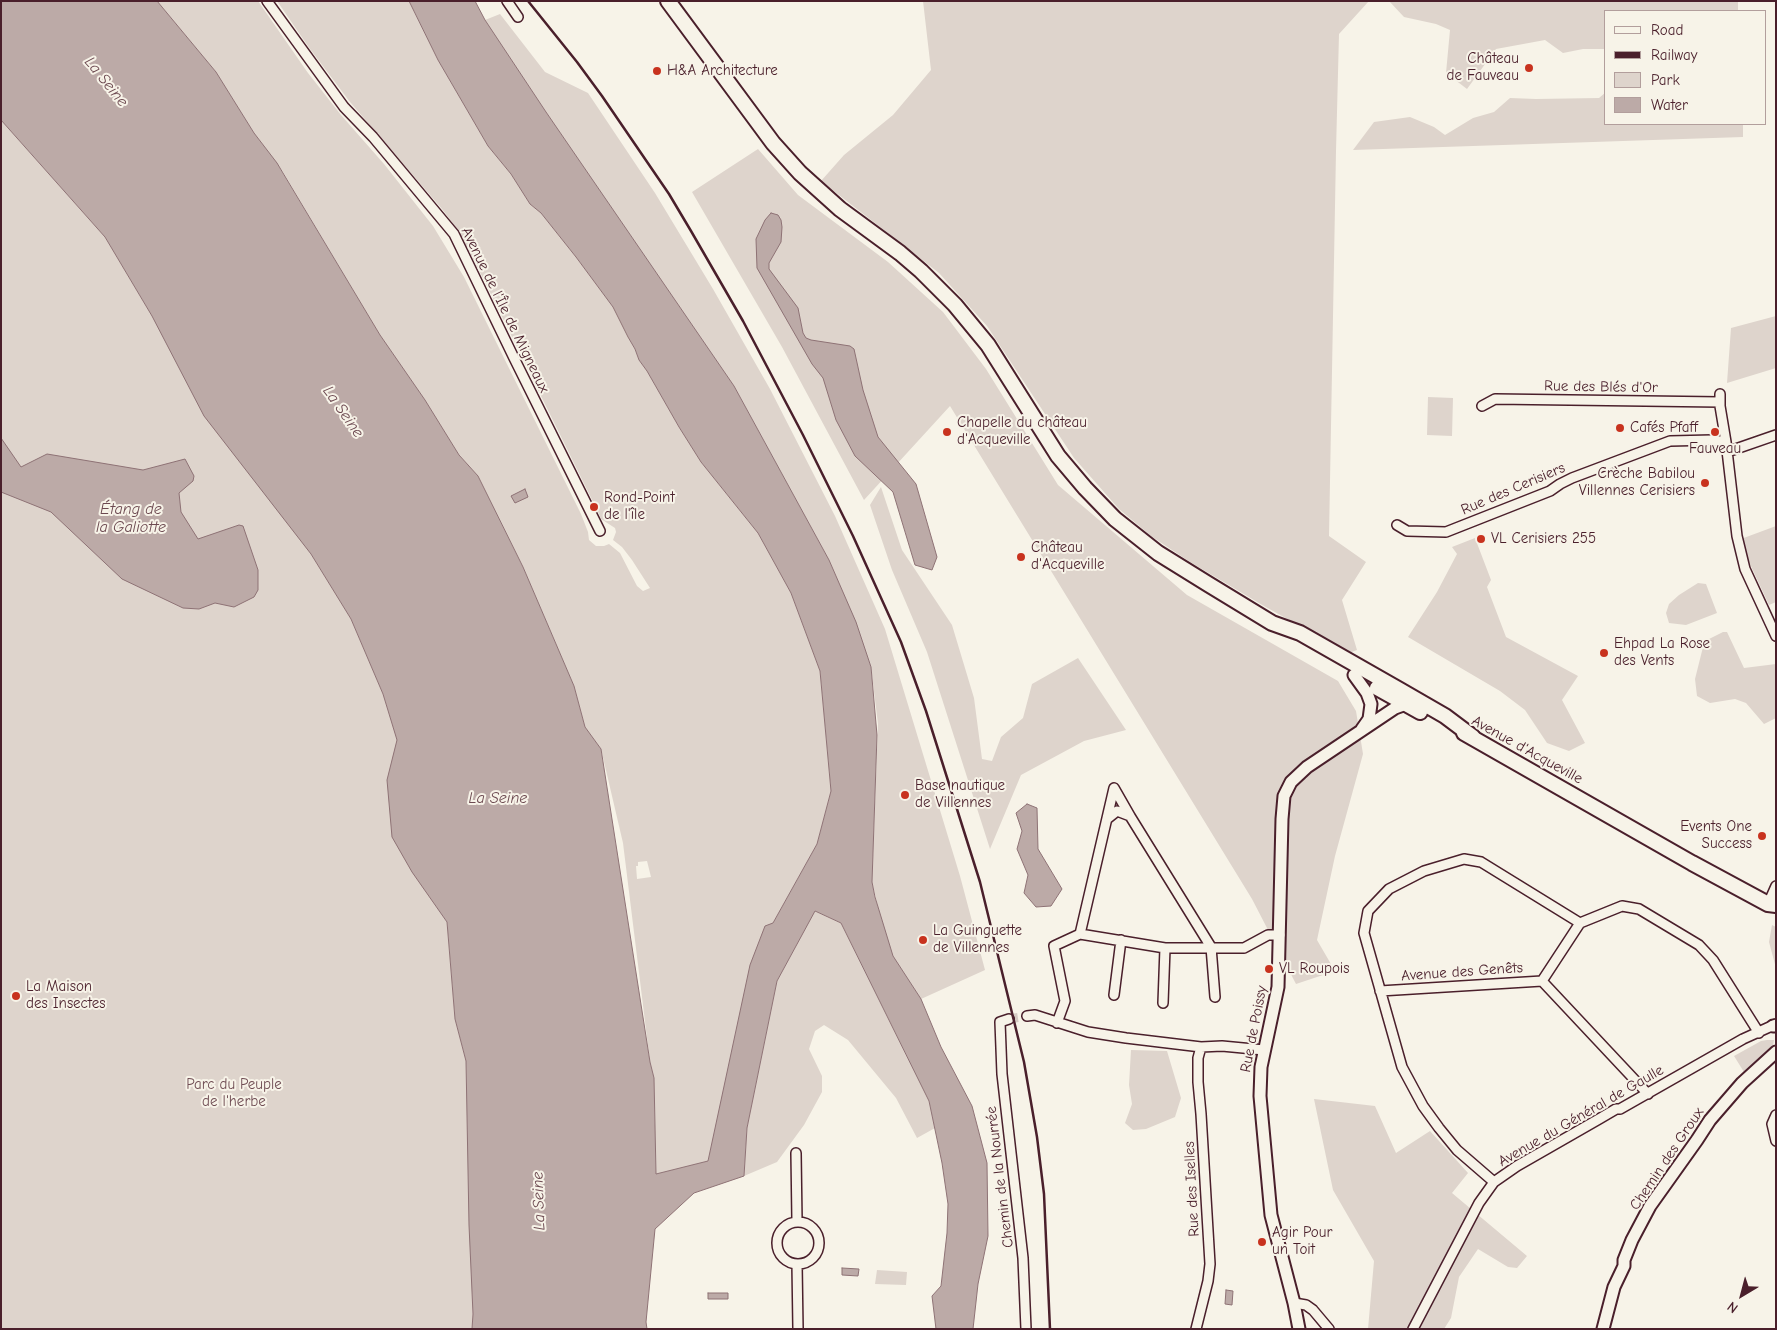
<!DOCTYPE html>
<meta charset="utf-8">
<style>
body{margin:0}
#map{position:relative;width:1777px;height:1330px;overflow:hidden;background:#f7f3e8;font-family:"Comic Neue",sans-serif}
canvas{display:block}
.frame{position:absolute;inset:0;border:2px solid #4a1f2b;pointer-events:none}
.legend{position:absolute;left:1604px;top:10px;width:162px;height:115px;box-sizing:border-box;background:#f7f3e8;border:1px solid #b29e9c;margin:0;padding:6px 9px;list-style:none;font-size:15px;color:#4a1f2b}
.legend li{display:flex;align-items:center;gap:10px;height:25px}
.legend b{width:25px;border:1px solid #b29e9c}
.north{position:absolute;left:1717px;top:1270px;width:50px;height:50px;-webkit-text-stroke:4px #f7f3e8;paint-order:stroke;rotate:217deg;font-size:14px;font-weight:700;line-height:20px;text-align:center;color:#4a1f2b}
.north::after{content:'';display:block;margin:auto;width:18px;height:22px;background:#4a1f2b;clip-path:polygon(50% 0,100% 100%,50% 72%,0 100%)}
</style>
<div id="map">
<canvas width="1777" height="1330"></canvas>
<div class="frame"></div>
<ul class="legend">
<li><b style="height:6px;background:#f7f3e8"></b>Road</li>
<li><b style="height:6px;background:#4a1f2b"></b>Railway</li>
<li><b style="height:14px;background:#ded4cc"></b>Park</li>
<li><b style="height:14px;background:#bcaaa7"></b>Water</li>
</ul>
<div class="north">N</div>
</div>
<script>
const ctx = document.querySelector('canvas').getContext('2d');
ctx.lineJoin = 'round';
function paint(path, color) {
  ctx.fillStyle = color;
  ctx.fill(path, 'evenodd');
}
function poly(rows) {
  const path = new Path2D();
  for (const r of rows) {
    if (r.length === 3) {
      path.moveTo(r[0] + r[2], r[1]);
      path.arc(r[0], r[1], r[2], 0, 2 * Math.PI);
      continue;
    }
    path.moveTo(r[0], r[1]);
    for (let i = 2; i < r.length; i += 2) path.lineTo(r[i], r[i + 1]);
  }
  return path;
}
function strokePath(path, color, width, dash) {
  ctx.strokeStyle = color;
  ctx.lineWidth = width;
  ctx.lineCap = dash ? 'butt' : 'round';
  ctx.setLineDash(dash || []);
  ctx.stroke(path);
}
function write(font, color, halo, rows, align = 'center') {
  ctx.font = font + ' "Comic Neue",sans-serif';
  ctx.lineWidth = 4;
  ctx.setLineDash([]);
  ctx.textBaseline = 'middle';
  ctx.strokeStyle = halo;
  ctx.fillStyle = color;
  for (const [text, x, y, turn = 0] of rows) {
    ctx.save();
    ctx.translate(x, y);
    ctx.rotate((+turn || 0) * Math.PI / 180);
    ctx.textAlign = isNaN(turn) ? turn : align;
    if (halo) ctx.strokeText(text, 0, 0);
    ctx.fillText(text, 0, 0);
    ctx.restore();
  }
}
paint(poly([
 [157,1,258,1,308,73,341,115,384,164,433,226,464,277,581,514,588,532,589,540,596,546,604,546,609,544,620,553,637,586,643,591,650,588,632,560,622,547,613,540,616,532,615,528,601,519,599,514,483,278,457,229,442,209,350,102,310,49,277,1,409,1,438,60,488,146,511,174,530,204,541,213,576,257,613,307,628,337,635,349,639,360,647,371,679,427,701,462,758,533,791,593,820,671,831,791,817,844,773,923,708,1161,656,1174,654,1078,650,1062,623,843,601,749,585,727,574,686,523,567,478,476,459,455,425,400,380,335,283,172,254,133,216,72],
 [647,861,651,877,637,879,636,866,638,866,638,862],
 [923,1,1369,1,1339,34,1336,151,1329,536,1366,562,1342,600,1357,650,1349,653,1264,606,1190,562,1151,536,1119,509,1074,458,987,326,939,273,821,181,844,155,893,115,931,70],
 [1389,1,1738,1,1738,11,1606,11,1606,49,1583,49,1563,53,1545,40,1496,49,1467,89,1446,73,1450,30,1436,24,1404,17],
 [500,14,545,72,588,93,655,193,713,289,770,389,835,516,885,629,960,876,985,970,921,999,888,949,872,882,878,724,871,667,829,560,734,386,546,112,485,20],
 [1606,92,1606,124,1743,124,1743,137,1353,150,1374,122,1410,117,1434,127,1445,135,1473,118,1494,112,1510,98,1536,99,1599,98],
 [1,120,105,237,152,316,311,554,351,619,383,694,406,765,420,882,447,922,455,1019,466,1061,473,1314,472,1329,1,1329],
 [758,149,798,195,888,262,943,312,986,369,1058,485,1187,595,1338,681,1356,711,1363,754,1335,856,1317,940,1335,971,1296,984,1252,899,950,406,864,500,782,347,692,192],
 [1776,316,1776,368,1727,383,1731,328],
 [1428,397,1453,398,1452,436,1427,435],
 [881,487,902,550,952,625,974,698,982,759,992,761,1001,737,1023,718,1032,684,1078,658,1126,730,1084,741,1021,775,990,849,927,652,892,570,870,505],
 [1776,526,1776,602,1769,605,1750,564,1741,539],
 [1475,538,1491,580,1487,587,1506,637,1578,676,1562,700,1585,743,1569,751,1547,743,1525,710,1500,691,1408,637,1437,592,1457,554,1452,547],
 [1698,583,1706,584,1717,613,1686,625,1669,623,1666,613,1669,604,1679,595],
 [1723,632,1727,632,1744,668,1776,664,1776,718,1764,724,1746,703,1735,699,1710,703,1697,696,1695,679,1703,647,1709,639],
 [814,911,841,923,929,1101,935,1128,917,1138,896,1098,848,1040,824,1025,815,1031,809,1049,822,1076,822,1092,804,1125,777,1162,744,1176,747,1128,777,981],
 [1772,925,1776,927,1776,968,1769,942],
 [1767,1040,1774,1040,1773,1046,1744,1072,1734,1056,1761,1041],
 [1131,1050,1167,1051,1181,1098,1175,1117,1146,1129,1133,1130,1125,1123,1132,1104,1129,1085],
 [1314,1099,1375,1106,1396,1153,1430,1131,1468,1173,1452,1193,1527,1256,1517,1268,1508,1267,1478,1249,1459,1277,1451,1318,1444,1329,1368,1329,1374,1261,1333,1190],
 [877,1270,907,1272,906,1285,875,1284]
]), '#ded4cc');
const water = poly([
 [1,1,157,1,216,72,254,133,277,163,380,335,425,400,459,455,478,476,523,567,574,686,585,727,601,749,650,1062,654,1078,656,1174,708,1161,750,965,765,926,773,923,817,844,831,791,820,671,791,593,758,533,701,462,679,427,647,371,639,360,635,349,628,337,613,307,576,257,541,213,530,204,511,174,488,146,438,60,409,1,475,1,485,20,546,112,734,386,829,560,856,622,871,667,877,735,872,882,875,897,893,956,921,999,941,1047,972,1106,987,1163,988,1236,978,1284,973,1329,936,1329,932,1296,941,1286,947,1233,948,1204,942,1163,929,1101,841,923,815,911,777,981,747,1128,744,1176,694,1193,655,1229,646,1322,647,1329,472,1329,473,1314,469,1225,466,1061,455,1019,447,922,412,872,392,837,387,780,397,740,383,694,351,619,311,554,204,416,152,316,105,237,1,120,1,1],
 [771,213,778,215,781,220,782,227,781,242,769,263,769,269,798,308,803,333,806,338,811,340,850,346,854,349,863,390,878,437,916,484,937,557,932,570,915,565,893,492,855,456,836,420,823,378,812,364,757,268,756,239,765,220,771,213],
 [1,438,21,467,47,454,143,470,185,459,194,476,193,481,179,493,181,512,198,539,239,525,243,526,258,570,258,590,254,597,234,607,215,603,199,609,183,608,122,579,51,512,1,492,1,438],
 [525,489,528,497,515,503,511,496,525,489],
 [1027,804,1037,808,1038,849,1062,889,1051,906,1036,907,1024,893,1028,875,1017,849,1022,831,1016,813,1027,804],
 [842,1268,859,1269,858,1276,842,1275,842,1268],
 [1226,1290,1233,1291,1232,1305,1225,1304,1226,1290],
 [708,1293,728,1293,728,1299,708,1299,708,1293]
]);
paint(water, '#bcaaa7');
strokePath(water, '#8e7275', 1);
strokePath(poly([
 [1009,1019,1027,1016]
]), '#d4c9c2', 9, [9, 4.5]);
const minor = poly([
 [267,1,344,107,373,137,454,234,514,358,600,531],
 [507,1,518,17],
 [1720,394,1720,406,1726,442,1737,536,1745,569,1776,636],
 [1482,406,1495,399,1720,402],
 [1727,452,1776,435],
 [1397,525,1407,531,1446,532,1550,491,1560,484,1572,478,1670,441,1712,440,1726,442],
 [1107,819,1117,811,1130,816,1211,947,1215,997],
 [1768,904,1776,886],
 [1080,934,1165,948,1244,948,1268,935,1280,935],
 [1080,934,1114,788,1130,816],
 [1542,981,1580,923],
 [1380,991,1542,981,1648,1094],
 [1114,995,1121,940],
 [1163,1003,1165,948],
 [1027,1016,1035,1015,1088,1032,1126,1038,1201,1047,1222,1046,1264,1050],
 [1009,1019,1000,1022,1002,1074,1023,1258,1026,1329],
 [1057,1023,1065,1001,1054,946,1080,934],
 [1776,1115,1772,1124,1776,1141],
 [796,1153,797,1221],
 [1494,1182,1457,1150,1439,1128,1423,1106,1402,1067,1364,933,1368,911,1389,889,1424,871,1464,859,1481,862,1580,923,1622,906,1639,909,1699,945,1713,960,1759,1033],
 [798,1243,21],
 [797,1264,798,1329],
 [1294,1303,1306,1305,1313,1310,1329,1329],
 [1196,1329,1208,1281,1210,1264,1201,1114,1198,1082,1198,1058,1201,1047],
 [1413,1329,1479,1203,1494,1182,1517,1166,1599,1119,1616,1109,1620,1109,1743,1039,1776,1024]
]);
const tertiary = poly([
 [1354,675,1367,693,1371,704,1369,719,1362,729],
 [1773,1026,1776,1026],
 [1299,1329,1294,1303,1271,1215,1260,1096,1261,1067,1278,987,1282,819,1284,796,1291,782,1307,767,1395,708,1406,704],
 [1603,1329,1614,1287,1624,1266,1624,1260,1632,1240,1650,1206,1697,1140,1710,1120,1742,1083,1776,1052]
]);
const primary = poly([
 [668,1,773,143,800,173,840,209,900,253,921,271,955,305,988,345,1058,456,1085,488,1115,519,1158,553,1208,584,1272,623,1300,633,1400,690,1445,716,1473,737],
 [1377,688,1420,712],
 [1464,733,1692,863,1768,904,1776,905]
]);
strokePath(minor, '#4a1f2b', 12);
strokePath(tertiary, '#4a1f2b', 15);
strokePath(primary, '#4a1f2b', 18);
strokePath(minor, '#f7f3e8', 9);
strokePath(tertiary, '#f7f3e8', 11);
strokePath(primary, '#f7f3e8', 14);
strokePath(poly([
 [528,1,577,62,602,96,669,194,691,231,743,321,803,435,853,536,901,642,926,711,980,882,1024,1062,1037,1137,1044,1194,1050,1329]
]), '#4a1f2b', 2.5);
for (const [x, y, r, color] of [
 [1529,68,5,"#c8321e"],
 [657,71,5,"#c8321e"],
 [1620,428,5,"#c8321e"],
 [947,432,5,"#c8321e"],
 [1715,432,5,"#c8321e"],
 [1705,483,5,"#c8321e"],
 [594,507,5,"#c8321e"],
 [1481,539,5,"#c8321e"],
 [1021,557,5,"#c8321e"],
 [1604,653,5,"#c8321e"],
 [905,795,5,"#c8321e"],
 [1762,836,5,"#c8321e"],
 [923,940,5,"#c8321e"],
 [1269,969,5,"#c8321e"],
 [16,996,5,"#c8321e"],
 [1262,1242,5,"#c8321e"]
]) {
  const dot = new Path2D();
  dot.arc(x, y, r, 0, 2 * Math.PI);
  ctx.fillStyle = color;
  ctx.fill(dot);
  strokePath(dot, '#f7f3e8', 2);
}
write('15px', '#4a1f2b', '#f7f3e8', [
 ["Château",1519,59,"right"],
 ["de Fauveau",1519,76,"right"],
 ["H&A Architecture",667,71],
 ["Chapelle du château",957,423],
 ["d'Acqueville",957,440],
 ["Cafés Pfaff",1630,428],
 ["Fauveau",1715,449,"center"],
 ["Crèche Babilou",1695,474,"right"],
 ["Villennes Cerisiers",1695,491,"right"],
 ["Rond-Point",604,498],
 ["de l'île",604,515],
 ["VL Cerisiers 255",1491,539],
 ["Château",1031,548],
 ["d'Acqueville",1031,565],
 ["Ehpad La Rose",1614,644],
 ["des Vents",1614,661],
 ["Base nautique",915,786],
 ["de Villennes",915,803],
 ["Events One",1752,827,"right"],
 ["Success",1752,844,"right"],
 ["La Guinguette",933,931],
 ["de Villennes",933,948],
 ["VL Roupois",1279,969],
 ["La Maison",26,987],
 ["des Insectes",26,1004],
 ["Agir Pour",1272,1233],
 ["un Toit",1272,1250]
], 'left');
write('15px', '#4a1f2b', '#f7f3e8', [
 ["Avenue de l'Île de Migneaux",505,310,64],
 ["Rue des Blés d'Or",1601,387,1],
 ["Rue des Cerisiers",1513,489,-23],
 ["Avenue d'Acqueville",1527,750,29],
 ["Avenue des Genêts",1462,972,-4],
 ["Rue de Poissy",1254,1029,-79],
 ["Avenue du Général de Gaulle",1581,1116,-30],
 ["Chemin des Groux",1667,1159,-56],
 ["Chemin de la Nourrée",1000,1177,-97],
 ["Rue des Iselles",1192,1189,-93]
]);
write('15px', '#6f4c53', '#f7f3e8', [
 ["Parc du Peuple",234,1085],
 ["de l'herbe",234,1102]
]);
write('italic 16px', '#6c4950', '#f7f3e8', [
 ["La Seine",106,82,51],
 ["La Seine",343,412,55],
 ["Étang de",131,509],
 ["la Galiotte",131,527],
 ["La Seine",498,798],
 ["La Seine",539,1201,-92]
]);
</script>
